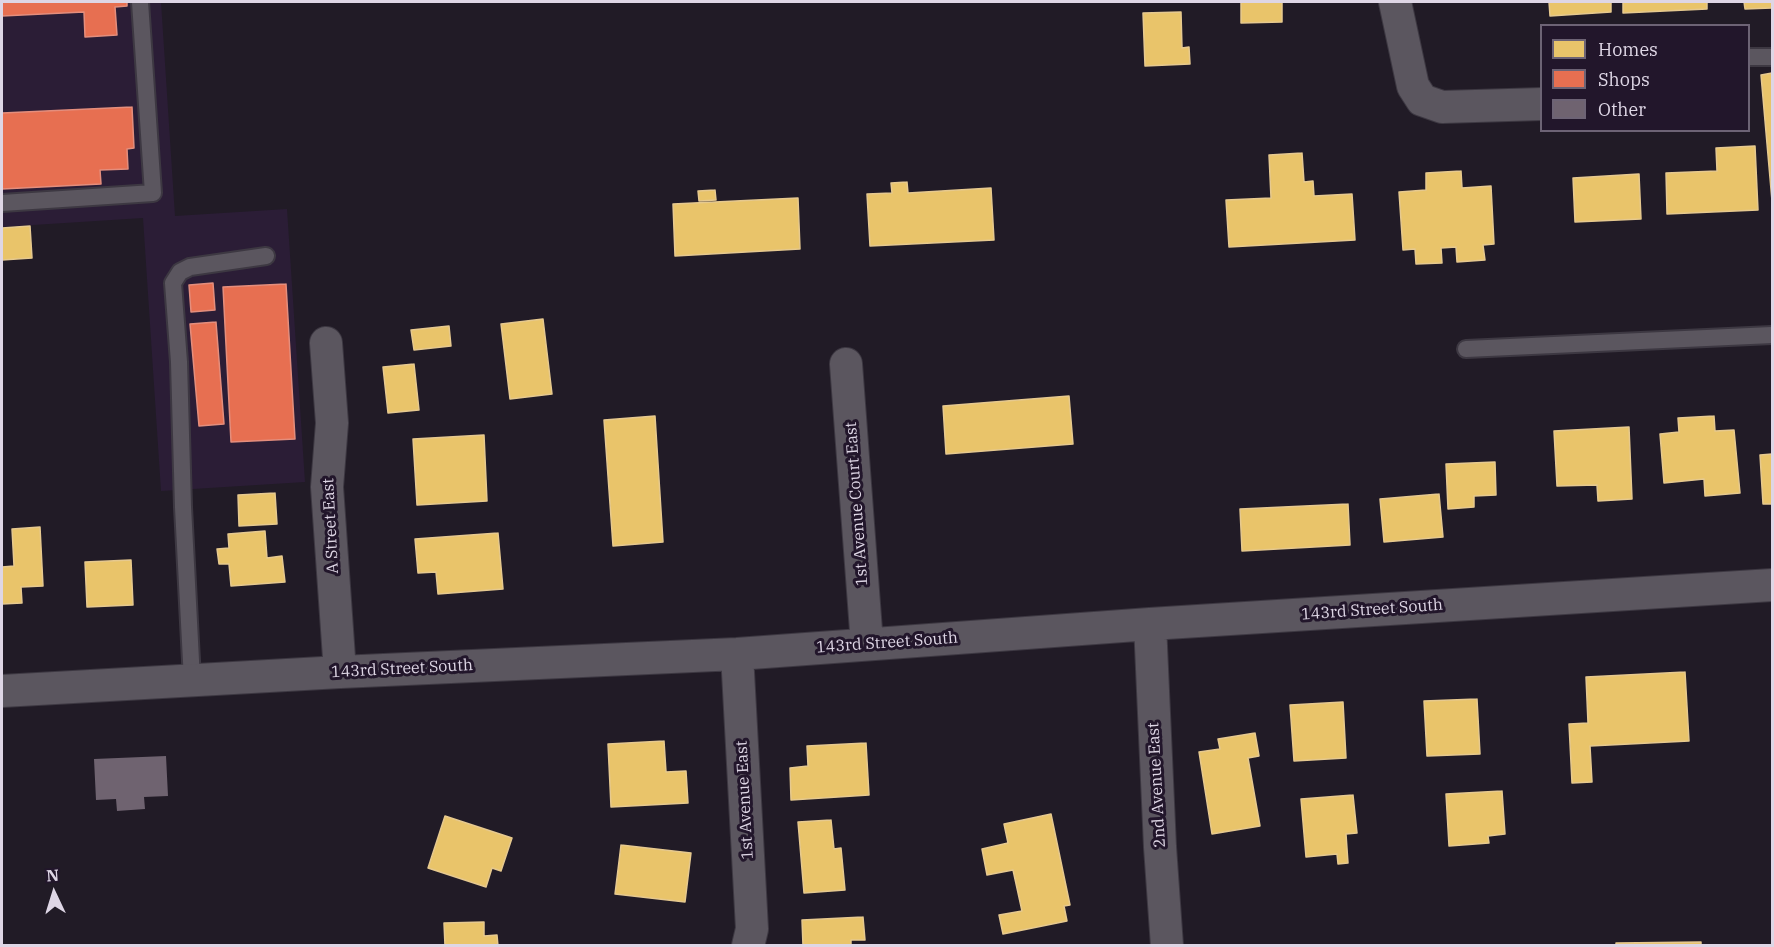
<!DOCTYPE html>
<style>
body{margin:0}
#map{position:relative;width:1774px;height:947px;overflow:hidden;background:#211b26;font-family:"IBM Plex Serif",serif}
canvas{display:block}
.frame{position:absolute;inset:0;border:3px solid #ded6e5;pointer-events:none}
.legend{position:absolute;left:1540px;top:24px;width:210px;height:108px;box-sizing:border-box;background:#22162b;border:2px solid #6d6375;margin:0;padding:8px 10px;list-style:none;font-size:18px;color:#ded6e5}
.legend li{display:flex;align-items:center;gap:12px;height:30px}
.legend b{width:30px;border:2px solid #6d6375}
.north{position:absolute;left:24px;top:863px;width:60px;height:60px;-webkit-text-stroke:4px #22162b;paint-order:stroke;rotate:356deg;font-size:16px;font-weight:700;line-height:24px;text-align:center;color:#ded6e5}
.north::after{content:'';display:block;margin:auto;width:21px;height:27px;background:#ded6e5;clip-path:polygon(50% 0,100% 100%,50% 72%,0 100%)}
</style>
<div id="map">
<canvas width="1774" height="947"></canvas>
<div class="frame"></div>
<ul class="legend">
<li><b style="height:16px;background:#e9c46a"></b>Homes</li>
<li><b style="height:16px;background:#e76f51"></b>Shops</li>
<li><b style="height:16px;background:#6f6370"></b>Other</li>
</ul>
<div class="north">N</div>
</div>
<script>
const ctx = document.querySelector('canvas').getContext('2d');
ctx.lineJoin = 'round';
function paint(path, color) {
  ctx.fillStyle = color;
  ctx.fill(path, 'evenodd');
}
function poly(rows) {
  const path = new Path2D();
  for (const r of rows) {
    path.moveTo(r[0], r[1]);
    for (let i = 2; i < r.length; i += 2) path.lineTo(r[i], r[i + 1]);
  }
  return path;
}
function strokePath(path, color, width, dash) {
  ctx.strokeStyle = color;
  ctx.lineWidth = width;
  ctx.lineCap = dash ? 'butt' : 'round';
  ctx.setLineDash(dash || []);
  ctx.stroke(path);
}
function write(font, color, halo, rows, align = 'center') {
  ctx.font = font + ' "IBM Plex Serif",serif';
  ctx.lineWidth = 6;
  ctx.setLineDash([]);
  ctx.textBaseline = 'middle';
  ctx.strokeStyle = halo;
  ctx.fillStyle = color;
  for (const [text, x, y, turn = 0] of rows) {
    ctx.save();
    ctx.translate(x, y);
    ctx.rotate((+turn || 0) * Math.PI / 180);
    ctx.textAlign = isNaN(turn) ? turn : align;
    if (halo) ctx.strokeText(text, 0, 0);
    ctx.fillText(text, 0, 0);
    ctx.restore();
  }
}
paint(poly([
 [2,2,161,2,175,216,287,209,305,482,161,491,143,218,2,227]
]), '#2b1d36');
const homes = poly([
 [1241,2,1282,2,1282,22,1241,23,1241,2],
 [1549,2,1611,2,1611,12,1550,16,1549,2],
 [1623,2,1707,2,1707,9,1623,13,1623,2],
 [1744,2,1772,2,1772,8,1745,9,1744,2],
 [1181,12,1182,48,1189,47,1190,64,1145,66,1143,13,1181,12],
 [1772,73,1772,201,1761,75,1772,73],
 [1755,146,1758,210,1667,214,1666,173,1717,171,1716,148,1755,146],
 [1302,153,1304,182,1313,181,1314,196,1352,194,1355,240,1229,247,1226,200,1271,198,1269,155,1302,153],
 [1461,171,1462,188,1491,186,1494,244,1483,245,1485,260,1457,262,1456,247,1441,248,1442,263,1416,264,1415,249,1403,250,1399,192,1426,190,1426,173,1461,171],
 [1639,174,1641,219,1575,222,1573,178,1639,174],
 [907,182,908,193,991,188,994,240,870,246,867,194,892,193,891,183,907,182],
 [715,190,716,200,699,201,698,191,715,190],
 [798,198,800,249,675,256,673,204,798,198],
 [30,226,32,258,2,260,2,228,30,226],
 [543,319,552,394,510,399,501,324,543,319],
 [449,326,451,346,414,350,411,330,449,326],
 [414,364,419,410,388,413,383,367,414,364],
 [1069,396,1073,444,946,454,943,406,1069,396],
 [655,416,663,542,613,546,604,420,655,416],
 [1714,416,1715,431,1734,430,1740,493,1705,496,1704,479,1664,483,1660,434,1679,432,1678,418,1714,416],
 [1629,427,1632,499,1598,501,1597,485,1557,486,1554,431,1629,427],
 [484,435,487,501,417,505,413,439,484,435],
 [1772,454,1772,504,1763,504,1760,455,1772,454],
 [1495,462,1496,495,1474,496,1474,507,1448,509,1446,464,1495,462],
 [275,493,277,524,239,526,238,495,275,493],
 [1439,494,1443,537,1384,542,1380,499,1439,494],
 [1348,504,1350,545,1242,551,1240,509,1348,504],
 [40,527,43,586,21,587,22,603,2,604,2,567,14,566,12,529,40,527],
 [265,531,267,558,282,556,285,582,231,586,229,564,219,564,217,549,229,548,228,534,265,531],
 [498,533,503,589,438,594,436,572,418,573,415,539,498,533],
 [131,560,133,605,87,607,85,562,131,560],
 [1685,672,1689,741,1590,746,1592,782,1572,783,1569,724,1588,723,1586,677,1685,672],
 [1477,699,1480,754,1427,756,1424,701,1477,699],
 [1343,702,1346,758,1294,761,1290,705,1343,702],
 [1255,733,1259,756,1248,758,1260,826,1212,834,1199,752,1220,749,1218,739,1255,733],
 [664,741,666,772,686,771,688,803,611,807,608,744,664,741],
 [866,743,869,795,791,800,790,768,808,766,807,746,866,743],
 [1502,791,1505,834,1488,836,1489,843,1449,846,1446,794,1502,791],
 [1353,795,1357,833,1346,834,1348,863,1338,864,1337,854,1306,857,1301,799,1353,795],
 [1051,814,1070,905,1064,906,1067,921,1003,934,999,915,1022,911,1013,870,987,875,982,849,1008,843,1004,824,1051,814],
 [445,816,512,838,501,871,492,868,486,887,428,868,445,816],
 [831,820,834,849,841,848,845,890,804,893,798,822,831,820],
 [621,845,691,853,685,902,615,894,621,845],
 [863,917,865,940,851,940,851,946,803,946,802,920,863,917],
 [484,922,484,936,497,935,498,946,445,946,444,923,484,922],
 [1701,942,1701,946,1616,946,1616,943,1701,942]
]);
paint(homes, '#e9c46a');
strokePath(homes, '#e6c98f', 1.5);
const shops = poly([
 [2,2,127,2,127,6,115,7,117,35,85,37,84,12,2,16,2,2],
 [132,107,134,148,127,149,128,169,100,170,101,184,2,189,2,113,132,107],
 [213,283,215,310,191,312,189,285,213,283],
 [286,284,295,439,231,442,223,287,286,284],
 [216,322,224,424,199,426,190,324,216,322]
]);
paint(shops, '#e76f51');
strokePath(shops, '#e48e7d', 1.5);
paint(poly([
 [166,756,168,796,144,797,145,809,117,811,116,799,96,800,94,759]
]), '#6f6370');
const lane = poly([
 [1748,57,1772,57],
 [2,203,153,193,140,2],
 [1466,349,1772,335],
 [192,680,183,507,179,362,173,283,180,272,190,267,266,256]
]);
const street = poly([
 [1395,2,1413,86,1422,100,1442,107,1542,104],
 [326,343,332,423,327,487,340,672],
 [846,364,867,644],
 [1150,624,1160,847,1167,946],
 [737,654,752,929,748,946],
 [2,691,340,672,737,654,1150,624,1772,585]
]);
strokePath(lane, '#3d3842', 20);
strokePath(street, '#3d3842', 34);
strokePath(lane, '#5b565f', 16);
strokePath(street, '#5b565f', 32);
write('16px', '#ded6e5', '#22162b', [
 ["1st Avenue Court East",857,504,-94],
 ["A Street East",331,526,-93],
 ["143rd Street South",1372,610,-4],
 ["143rd Street South",887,643,-4],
 ["143rd Street South",402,669,-3],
 ["2nd Avenue East",1157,785,-93],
 ["1st Avenue East",745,800,-93]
]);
</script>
